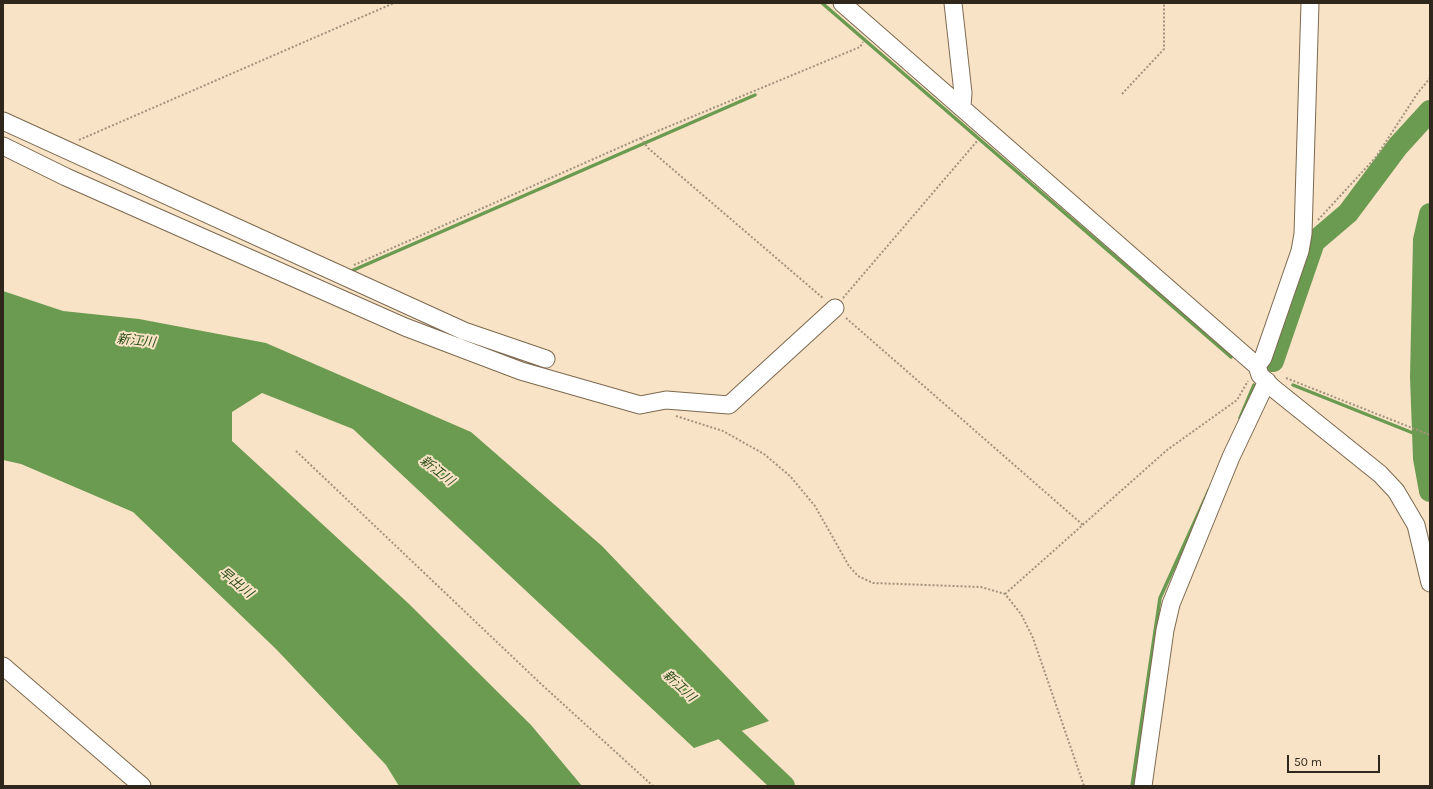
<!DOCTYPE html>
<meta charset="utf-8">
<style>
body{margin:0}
#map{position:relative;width:1433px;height:789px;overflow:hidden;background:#f8e3c6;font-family:Karla,sans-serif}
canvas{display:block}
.frame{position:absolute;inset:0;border:4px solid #30271c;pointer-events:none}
.scale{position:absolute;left:1287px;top:755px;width:93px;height:18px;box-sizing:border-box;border:2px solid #30271c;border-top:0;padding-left:5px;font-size:12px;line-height:14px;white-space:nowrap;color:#30271c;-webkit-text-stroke:3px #f8e3c6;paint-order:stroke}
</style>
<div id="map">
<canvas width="1433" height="789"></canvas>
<div class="frame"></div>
<div class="scale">50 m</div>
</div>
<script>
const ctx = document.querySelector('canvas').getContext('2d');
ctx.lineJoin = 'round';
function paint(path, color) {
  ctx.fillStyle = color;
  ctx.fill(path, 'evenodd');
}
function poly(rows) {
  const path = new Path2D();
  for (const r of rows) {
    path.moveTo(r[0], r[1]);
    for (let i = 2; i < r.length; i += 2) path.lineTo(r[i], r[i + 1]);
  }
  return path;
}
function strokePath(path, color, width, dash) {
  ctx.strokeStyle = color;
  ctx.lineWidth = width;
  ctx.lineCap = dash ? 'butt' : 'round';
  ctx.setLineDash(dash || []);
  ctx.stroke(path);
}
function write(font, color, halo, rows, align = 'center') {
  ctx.font = font + ' Karla,"Noto Sans JP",sans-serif';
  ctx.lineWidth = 4;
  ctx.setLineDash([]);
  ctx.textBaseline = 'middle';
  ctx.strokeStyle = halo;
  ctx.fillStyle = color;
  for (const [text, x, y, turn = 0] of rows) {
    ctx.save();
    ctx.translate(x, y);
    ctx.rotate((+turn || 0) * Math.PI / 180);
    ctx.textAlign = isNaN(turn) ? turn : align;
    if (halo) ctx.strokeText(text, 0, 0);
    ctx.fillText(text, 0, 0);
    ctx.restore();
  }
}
paint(poly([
 [3,291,63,311,139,319,266,343,471,432,602,546,769,721,694,748,353,429,262,393,232,412,232,441,408,603,531,725,582,786,399,786,386,765,276,649,133,512,21,464,3,460]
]), '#6b9b50');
strokePath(poly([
 [822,3,1231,357],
 [349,272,755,95],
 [1293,385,1423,437],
 [1240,418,1254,385],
 [1132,786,1160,598,1209,490]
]), '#6b9b50', 3.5);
strokePath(poly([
 [1430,214,1424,240,1421,377,1424,458,1430,491],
 [1273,361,1314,242,1348,213,1398,146,1430,111],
 [708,714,784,786]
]), '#6b9b50', 22);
const minor = poly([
 [842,3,1257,366,1260,375,1273,388,1380,474,1396,491,1416,525,1430,583],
 [953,3,963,93,962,107],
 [3,121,464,331,546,359],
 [3,146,66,177,405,327,521,371,640,405,666,400,729,405,835,308],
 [1257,366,1263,358,1300,251,1303,234,1310,3],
 [3,666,142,786],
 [1143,786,1165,630,1171,604,1231,457,1267,381]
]);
strokePath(minor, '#7c694f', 19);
strokePath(poly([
 [1122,94,1164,49,1164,3],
 [641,138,648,148,824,299],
 [79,140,394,3],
 [1318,220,1376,157,1417,94,1430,78],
 [354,265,641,138,860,47,863,42],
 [843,298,978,140],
 [846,318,1083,525],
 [1286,378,1430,435],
 [676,416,723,431,764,454,790,476,815,506,849,566,858,576,873,583,981,587,1005,594,1021,614,1033,638,1084,786],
 [296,451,540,683,653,786],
 [1005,594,1167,450,1237,400,1248,381]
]), '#a2927d', 2, [2, 2]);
strokePath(minor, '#fff', 17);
write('italic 13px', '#2e4e19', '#f8e3c6', [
 ["新江川",136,341,6],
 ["新江川",437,471,38],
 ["早出川",236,583,39],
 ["新江川",679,686,43]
]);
</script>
